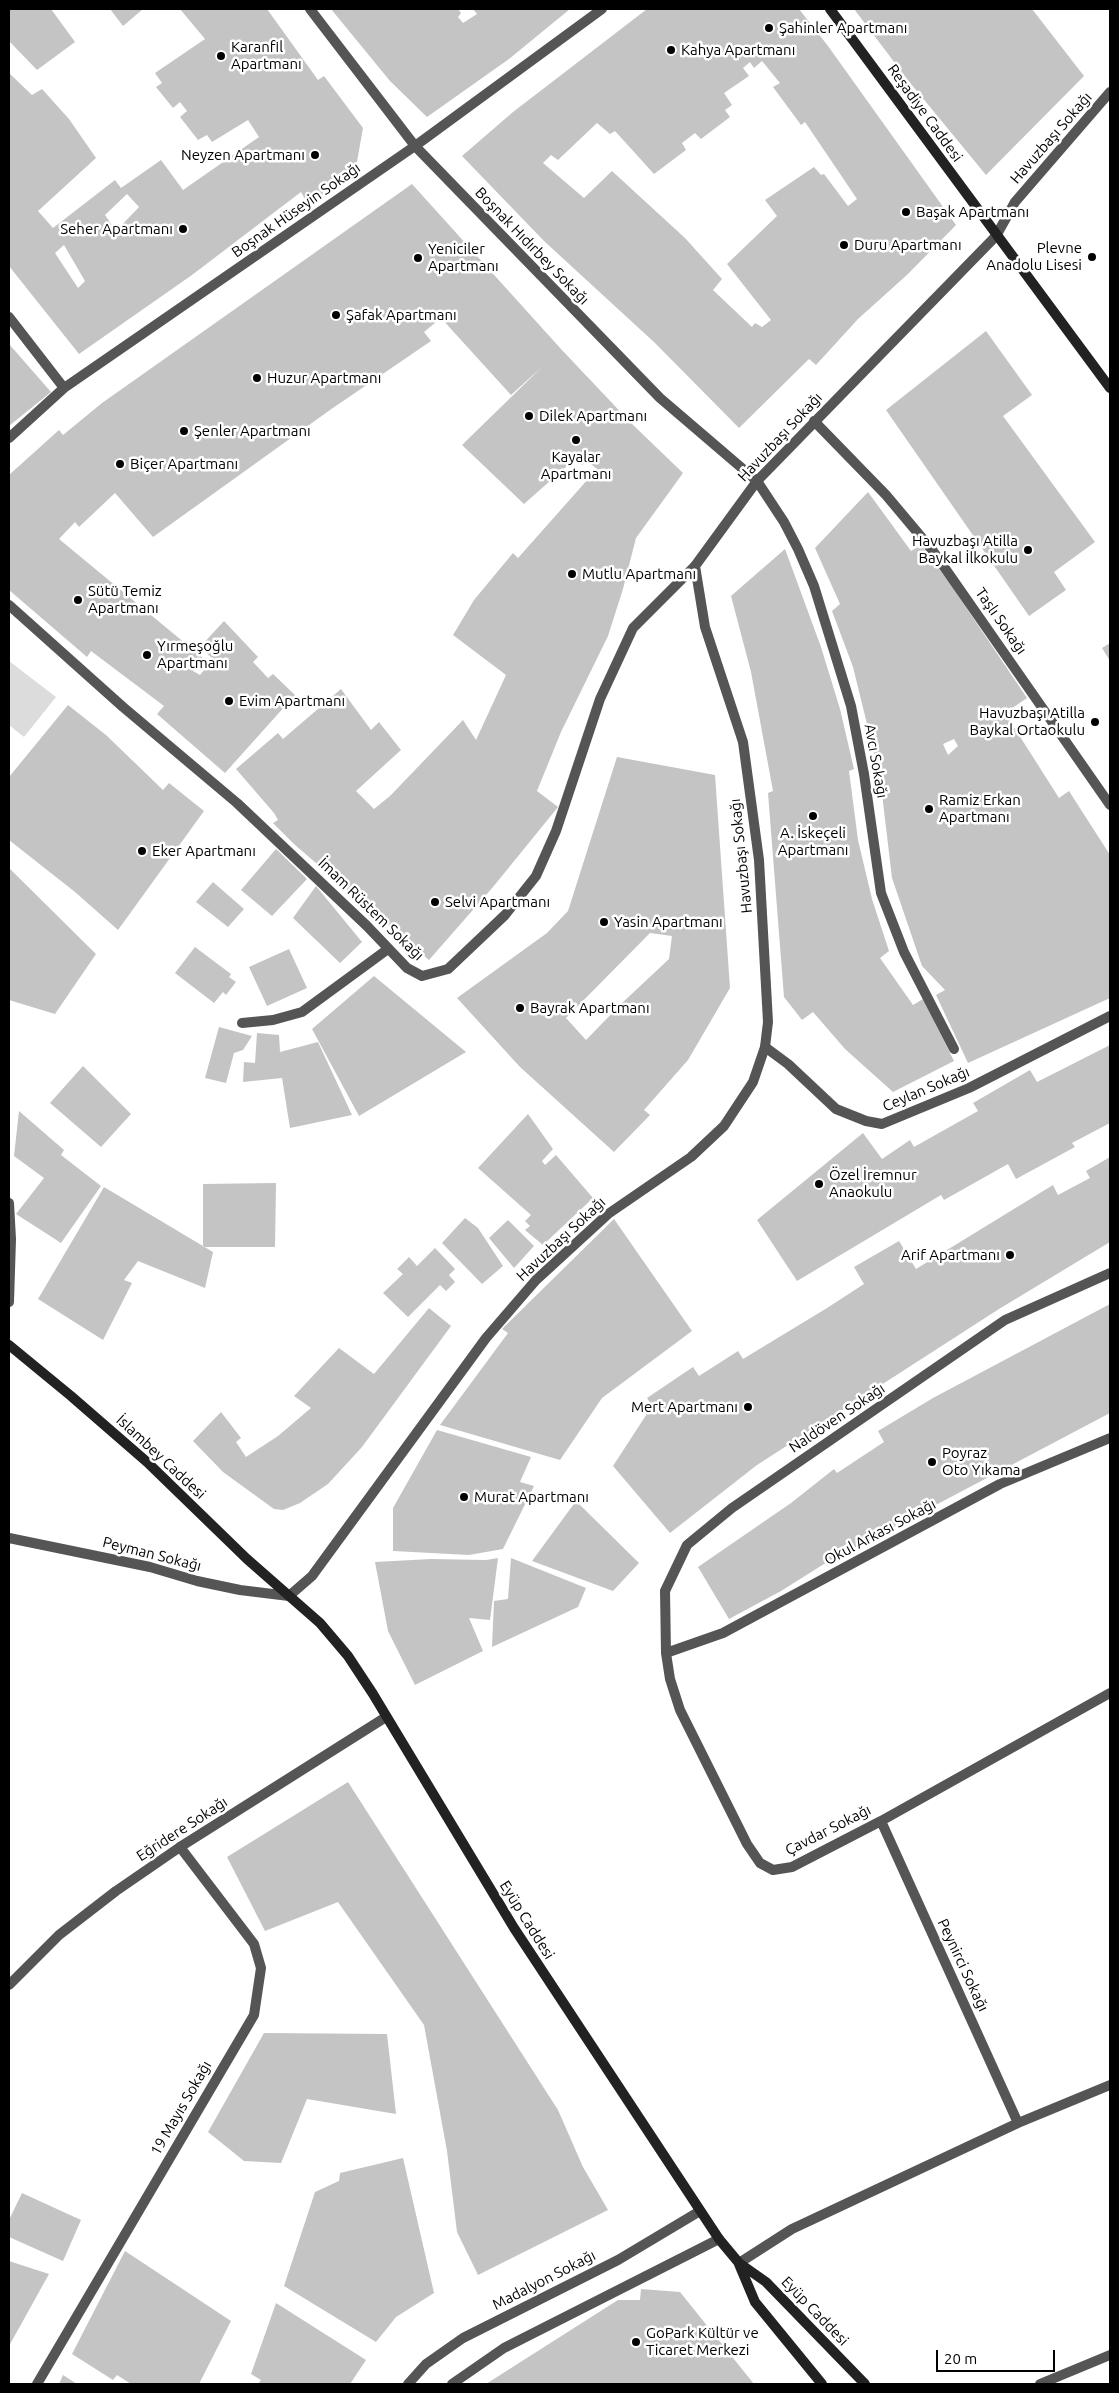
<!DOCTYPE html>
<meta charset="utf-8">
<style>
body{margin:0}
#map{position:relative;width:1119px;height:2393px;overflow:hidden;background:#fff;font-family:Ubuntu,sans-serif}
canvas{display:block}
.frame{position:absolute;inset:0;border:10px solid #000;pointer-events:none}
.scale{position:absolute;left:936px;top:2350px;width:119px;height:22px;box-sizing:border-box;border:2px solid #000;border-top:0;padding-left:6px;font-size:15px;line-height:18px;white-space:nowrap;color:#000;-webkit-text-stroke:4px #fff;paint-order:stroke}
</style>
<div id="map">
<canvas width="1119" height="2393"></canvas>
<div class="frame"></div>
<div class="scale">20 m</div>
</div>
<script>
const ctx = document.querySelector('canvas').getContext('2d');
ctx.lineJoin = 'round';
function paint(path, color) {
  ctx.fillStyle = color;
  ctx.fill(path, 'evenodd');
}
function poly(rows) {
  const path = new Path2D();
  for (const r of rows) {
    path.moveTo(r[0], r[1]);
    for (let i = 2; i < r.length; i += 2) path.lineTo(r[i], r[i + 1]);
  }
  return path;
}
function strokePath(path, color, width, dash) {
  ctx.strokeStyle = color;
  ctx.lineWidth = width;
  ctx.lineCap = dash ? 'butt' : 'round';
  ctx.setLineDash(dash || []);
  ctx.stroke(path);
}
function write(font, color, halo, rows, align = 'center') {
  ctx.font = font + ' Ubuntu,sans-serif';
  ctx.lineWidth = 5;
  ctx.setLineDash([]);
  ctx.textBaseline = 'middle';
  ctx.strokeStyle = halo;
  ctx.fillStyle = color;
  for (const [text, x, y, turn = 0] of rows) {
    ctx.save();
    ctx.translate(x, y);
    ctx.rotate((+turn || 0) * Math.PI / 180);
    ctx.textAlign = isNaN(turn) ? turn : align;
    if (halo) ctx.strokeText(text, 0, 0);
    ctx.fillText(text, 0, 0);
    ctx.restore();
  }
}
paint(poly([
 [9,661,56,697,24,737,9,725]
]), '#dcdcdc');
paint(poly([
 [9,9,51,9,75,42,37,70,9,41],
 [110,9,143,9,123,26],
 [180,9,267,9,318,80,324,76,363,128,355,173,308,205,301,192,192,275,79,354,9,266,9,73,32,95,42,89,69,119,96,158,38,211,53,228,115,180,121,188,161,160,183,190,259,137,248,120,212,142,207,135,198,140,180,117,187,111,180,102,173,108,156,87,162,83,155,73,205,39],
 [127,194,139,207,116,231,105,215],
 [64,245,85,281,78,288,55,253],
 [331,9,458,9,461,13,458,17,463,23,477,14,473,9,570,9,509,59,427,117,390,81],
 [647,9,799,9,828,46,956,225,908,274,858,319,816,365,809,359,739,428,655,343,544,241,462,156,513,112],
 [762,61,780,83,773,87,801,125,805,122,857,199,848,206,824,174,821,175,814,167,765,200,777,216,727,264,771,320,762,327,755,323,752,327,713,290,722,279,685,238,612,171,584,198,543,163,551,155,558,160,597,123,610,134,615,131,654,174,686,150,682,143,695,133,701,139,730,117,725,110,732,105,724,93,749,76,743,68,750,62,754,68],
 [854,9,1032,9,1084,76,986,175,907,79],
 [412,184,561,349,631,423,683,473,636,538,623,589,608,636,561,732,537,791,558,807,493,887,429,960,295,845,273,823,278,820,274,813,236,769,278,733,283,739,341,689,371,730,379,722,401,750,356,791,374,809,390,796,463,720,476,740,506,675,453,635,474,600,513,553,518,558,597,469,587,461,582,465,576,458,524,504,462,445,543,366,511,395,441,318,424,332,431,341,330,410,153,537,115,493,79,527,75,522,59,539,203,658,193,671,200,675,213,659,200,647,224,621,258,657,253,662,268,678,273,674,295,695,225,773,157,714,164,706,91,651,87,657,9,590,9,475,59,430,63,435,102,403],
 [986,331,1032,395,1003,416,1095,542,1054,572,1066,590,1029,616,886,410],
 [9,344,51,392,9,426],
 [868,492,911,551,921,545,949,582,1027,698,1005,713,1059,798,1069,791,1110,855,1110,998,968,1063,936,995,945,990,922,966,892,878,880,777,853,667,832,611,840,604,815,548],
 [954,739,958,746,948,755,943,744],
 [785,549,821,647,840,709,854,769,849,771,858,840,872,899,889,951,880,958,913,1005,923,999,954,1061,893,1092,845,1049,813,1012,802,1020,784,997,768,793,773,791,751,672,731,596],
 [1110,643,1110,661,1102,648],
 [68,705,106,735,163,790,169,783,204,811,118,930,75,892,9,840,9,777],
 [617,757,715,775,730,988,688,1060,644,1110,650,1115,614,1152,520,1067,457,998,547,933,568,911],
 [650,933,672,936,669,959,621,1004,586,1040,566,1018],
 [276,849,307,879,272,916,241,890],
 [9,868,96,954,55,1014,9,1000],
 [213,882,244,909,228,927,196,902],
 [316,886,362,942,340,963,293,918],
 [195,947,231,974,229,977,236,982,226,995,223,992,214,1003,175,973],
 [289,949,307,988,267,1006,249,967],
 [374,976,466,1052,359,1116,312,1029],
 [219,1027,252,1036,243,1050,234,1053,226,1083,205,1078],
 [257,1033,279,1035,280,1052,318,1042,352,1115,290,1128,282,1078,243,1082,244,1062,255,1063],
 [1110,1045,1110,1123,1072,1143,1075,1147,1016,1179,1008,1164,944,1200,941,1195,797,1281,757,1220,863,1133,882,1159,910,1140,914,1147,978,1111,973,1103,1030,1070,1037,1082],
 [83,1066,131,1114,101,1147,50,1103],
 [19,1111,64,1150,61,1155,101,1186,61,1243,16,1214,44,1178,14,1156],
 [528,1114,553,1149,542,1161,545,1165,556,1155,593,1198,543,1245,525,1230,530,1226,525,1221,531,1215,478,1168],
 [1110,1157,1110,1242,999,1309,757,1465,670,1533,613,1466,652,1406,647,1398,693,1367,699,1376,738,1351,743,1359,827,1308,864,1284,854,1267,899,1241,916,1269,1053,1185,1058,1195,1090,1178,1086,1171],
 [276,1183,275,1247,203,1247,203,1184],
 [104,1187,213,1252,205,1288,138,1261,124,1280,132,1283,103,1340,38,1299],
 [465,1218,478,1228,503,1266,482,1284,442,1243],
 [614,1219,692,1331,602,1398,560,1460,440,1425,508,1333,502,1329],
 [508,1220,534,1246,514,1268,489,1238],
 [435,1248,455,1269,449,1275,455,1282,446,1291,440,1285,408,1317,383,1293,403,1274,397,1269,409,1257,417,1266],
 [1110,1304,1110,1413,824,1564,781,1591,729,1619,698,1567,791,1503,834,1469,837,1473,884,1442,878,1431,933,1398],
 [429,1308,451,1326,362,1447,328,1484,300,1503,283,1510,274,1509,223,1472,193,1441,221,1412,241,1438,236,1442,246,1457,278,1436,311,1408,294,1396,339,1348,374,1374],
 [437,1430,531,1457,520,1482,534,1486,503,1549,469,1555,393,1551,393,1508],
 [576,1501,639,1563,613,1591,532,1561],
 [498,1558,490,1620,469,1618,483,1651,415,1685,388,1631,375,1562,431,1559,486,1560],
 [511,1558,586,1588,578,1607,492,1647,494,1601,508,1599],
 [348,1782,558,2110,583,2167,608,2210,478,2275,457,2232,447,2151,424,2025,338,1902,265,1931,227,1857],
 [264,2033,387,2034,396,2114,307,2099,281,2163,244,2161,208,2132],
 [403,2158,434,2293,396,2317,376,2342,284,2286,315,2192,339,2181,340,2173],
 [22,2193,81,2220,63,2261,9,2237,9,2220],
 [125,2251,231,2321,199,2384,131,2384,117,2375,113,2380,72,2354],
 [9,2261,49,2274,9,2346],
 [641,2289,680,2292,754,2384,486,2384,618,2300,640,2300],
 [276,2303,366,2360,350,2384,258,2384,261,2380,251,2374],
 [63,2375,77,2384,59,2384]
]), '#c4c4c4');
strokePath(poly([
 [242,1023,273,1020,302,1012,388,949]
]), '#555', 10);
strokePath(poly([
 [310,9,415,146,660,398,757,481,784,522,798,549,814,586,851,706,864,774,881,893,904,952,954,1049],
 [996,236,1015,202,1110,92],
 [9,317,64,388],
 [814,421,886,495,933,551,1110,805],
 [9,438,64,388,415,146,602,9],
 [9,605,123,707,237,803,367,926,407,968,422,976,448,969,505,915,536,876,556,831,600,699,633,628,695,566],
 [765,1047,788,1064,836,1109,866,1121,882,1124,969,1088,1110,1016],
 [9,1203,11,1239,9,1302],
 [1110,1273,1005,1320,732,1508,687,1545,665,1591,666,1653,670,1679,680,1710,747,1844,760,1863,773,1870,792,1867,881,1821,1110,1693],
 [9,1538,150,1567,197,1581,240,1590,289,1596],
 [666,1653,723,1633,1000,1484,1110,1438],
 [881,1821,1018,2123],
 [739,2263,792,2229,1018,2123,1110,2085],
 [37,2384,254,2015,261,1968,254,1944,180,1847],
 [408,2384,426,2364,463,2338,618,2260,700,2211],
 [452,2384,504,2348,719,2239],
 [1040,2384,1110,2355]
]), '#555', 10);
strokePath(poly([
 [289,1596,312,1576,486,1338,536,1280,608,1214,691,1157,724,1126,753,1082,765,1047,768,1022,759,860,743,742,705,627,695,566,757,481,996,236],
 [9,1985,59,1935,116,1891,180,1847,386,1717]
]), '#555', 10);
strokePath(poly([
 [830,9,1110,388],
 [9,1345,71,1396,147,1462,247,1559,320,1623,348,1656,373,1694,514,1928,719,2239,739,2263,766,2282,865,2384],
 [739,2264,755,2302,822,2384]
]), '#222', 10);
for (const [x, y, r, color] of [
 [769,28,5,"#000"],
 [671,50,5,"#000"],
 [221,56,5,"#000"],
 [315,155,5,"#000"],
 [906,212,5,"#000"],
 [183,229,5,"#000"],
 [844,245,5,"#000"],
 [1092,257,5,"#000"],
 [418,258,5,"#000"],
 [336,315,5,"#000"],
 [257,378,5,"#000"],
 [529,416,5,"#000"],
 [184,431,5,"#000"],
 [576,440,5,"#000"],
 [120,464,5,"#000"],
 [1028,550,5,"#000"],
 [572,574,5,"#000"],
 [78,600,5,"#000"],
 [147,655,5,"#000"],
 [229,701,5,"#000"],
 [1095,722,5,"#000"],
 [929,809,5,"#000"],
 [813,816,5,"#000"],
 [142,851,5,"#000"],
 [435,902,5,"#000"],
 [604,922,5,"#000"],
 [520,1008,5,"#000"],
 [819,1184,5,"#000"],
 [1010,1255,5,"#000"],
 [748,1407,5,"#000"],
 [932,1462,5,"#000"],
 [464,1497,5,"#000"],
 [636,2342,5,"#000"]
]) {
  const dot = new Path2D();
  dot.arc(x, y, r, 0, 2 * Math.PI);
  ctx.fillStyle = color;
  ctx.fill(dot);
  strokePath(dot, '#fff', 2);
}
write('15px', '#000', '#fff', [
 ["Şahinler Apartmanı",779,28],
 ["Karanfil",231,47],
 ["Apartmanı",231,64],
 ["Kahya Apartmanı",681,50],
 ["Neyzen Apartmanı",305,155,"right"],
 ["Başak Apartmanı",916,212],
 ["Seher Apartmanı",173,229,"right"],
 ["Duru Apartmanı",854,245],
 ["Plevne",1082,248,"right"],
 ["Anadolu Lisesi",1082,265,"right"],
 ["Yeniciler",428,249],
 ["Apartmanı",428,266],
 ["Şafak Apartmanı",346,315],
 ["Huzur Apartmanı",267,378],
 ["Dilek Apartmanı",539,416],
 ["Şenler Apartmanı",194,431],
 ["Kayalar",576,457,"center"],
 ["Apartmanı",576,474,"center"],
 ["Biçer Apartmanı",130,464],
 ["Havuzbaşı Atilla",1018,541,"right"],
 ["Baykal İlkokulu",1018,558,"right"],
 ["Mutlu Apartmanı",582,574],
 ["Sütü Temiz",88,591],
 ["Apartmanı",88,608],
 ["Yırmeşoğlu",157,646],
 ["Apartmanı",157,663],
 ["Evim Apartmanı",239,701],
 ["Havuzbaşı Atilla",1085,713,"right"],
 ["Baykal Ortaokulu",1085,730,"right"],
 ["Ramiz Erkan",939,800],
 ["Apartmanı",939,817],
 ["A. İskeçeli",813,833,"center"],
 ["Apartmanı",813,850,"center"],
 ["Eker Apartmanı",152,851],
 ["Selvi Apartmanı",445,902],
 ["Yasin Apartmanı",614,922],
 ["Bayrak Apartmanı",530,1008],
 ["Özel İremnur",829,1175],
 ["Anaokulu",829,1192],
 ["Arif Apartmanı",1000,1255,"right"],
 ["Mert Apartmanı",738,1407,"right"],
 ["Poyraz",942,1453],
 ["Oto Yıkama",942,1470],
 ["Murat Apartmanı",474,1497],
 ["GoPark Kültür ve",646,2333],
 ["Ticaret Merkezi",646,2350]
], 'left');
write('15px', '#000', '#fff', [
 ["Reşadiye Caddesi",925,113,54],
 ["Havuzbaşı Sokağı",1051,138,-49],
 ["Boşnak Hüseyin Sokağı",296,210,-35],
 ["Boşnak Hıdırbey Sokağı",532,246,46],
 ["Havuzbaşı Sokağı",780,437,-47],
 ["Taşlı Sokağı",1001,621,55],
 ["Avcı Sokağı",876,761,80],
 ["Havuzbaşı Sokağı",741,856,-96],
 ["İmam Rüstem Sokağı",371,909,44],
 ["Ceylan Sokağı",926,1089,-23],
 ["Havuzbaşı Sokağı",561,1239,-43],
 ["Naldöven Sokağı",837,1418,-34],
 ["İslambey Caddesi",161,1457,43],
 ["Okul Arkası Sokağı",880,1532,-28],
 ["Peyman Sokağı",152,1554,14],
 ["Eğridere Sokağı",182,1829,-33],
 ["Çavdar Sokağı",828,1830,-27],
 ["Eyüp Caddesi",527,1920,58],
 ["Peynirci Sokağı",963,1965,65],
 ["19 Mayıs Sokağı",181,2108,-60],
 ["Madalyon Sokağı",544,2280,-27],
 ["Eyüp Caddesi",815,2311,46]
]);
</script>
